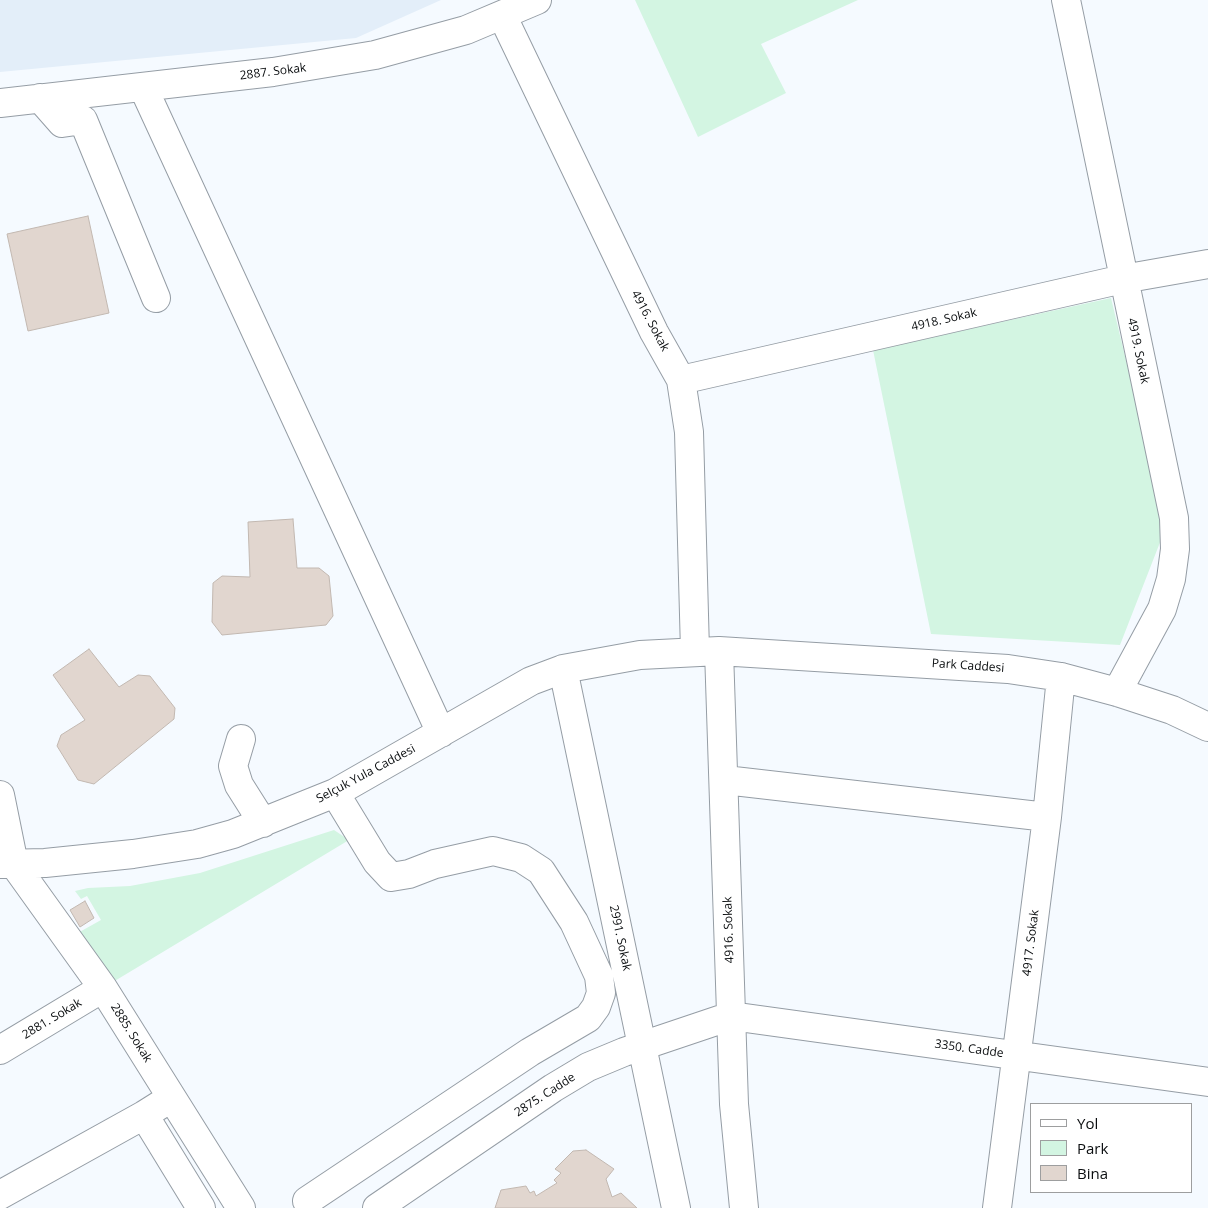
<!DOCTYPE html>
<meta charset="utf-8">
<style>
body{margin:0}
#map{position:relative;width:1208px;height:1208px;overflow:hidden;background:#f5faff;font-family:"Open Sans",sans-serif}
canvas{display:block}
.legend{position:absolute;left:1030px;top:1103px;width:162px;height:90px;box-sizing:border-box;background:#fff;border:1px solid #9d9e9f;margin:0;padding:6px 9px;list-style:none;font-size:15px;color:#0a0d0f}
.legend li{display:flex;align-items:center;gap:10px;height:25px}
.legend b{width:25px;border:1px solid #9d9e9f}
</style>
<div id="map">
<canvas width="1208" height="1208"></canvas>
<ul class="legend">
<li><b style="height:6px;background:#fff"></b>Yol</li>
<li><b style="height:14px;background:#d3f5e2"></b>Park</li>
<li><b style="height:14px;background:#e1d6cf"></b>Bina</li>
</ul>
</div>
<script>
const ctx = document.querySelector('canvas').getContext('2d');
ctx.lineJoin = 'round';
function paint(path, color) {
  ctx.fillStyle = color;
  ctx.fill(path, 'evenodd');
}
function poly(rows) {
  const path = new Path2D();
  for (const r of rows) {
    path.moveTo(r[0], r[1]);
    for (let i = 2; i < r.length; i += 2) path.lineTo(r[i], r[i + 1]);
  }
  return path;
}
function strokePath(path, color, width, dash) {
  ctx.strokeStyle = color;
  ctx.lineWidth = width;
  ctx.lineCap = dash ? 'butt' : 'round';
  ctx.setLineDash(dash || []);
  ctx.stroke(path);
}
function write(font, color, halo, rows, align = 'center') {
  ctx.font = font + ' "Open Sans",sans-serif';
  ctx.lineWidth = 4;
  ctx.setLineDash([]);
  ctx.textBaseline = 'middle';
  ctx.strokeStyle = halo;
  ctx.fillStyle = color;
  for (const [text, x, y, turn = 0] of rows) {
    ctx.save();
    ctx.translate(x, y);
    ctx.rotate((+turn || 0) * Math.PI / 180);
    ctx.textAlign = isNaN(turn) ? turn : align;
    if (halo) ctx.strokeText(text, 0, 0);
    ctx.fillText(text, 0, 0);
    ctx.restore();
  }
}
paint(poly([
 [0,0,441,0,356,38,0,72]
]), '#e3eef9');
paint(poly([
 [635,0,858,0,761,44,786,93,698,137],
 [1111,298,1166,527,1120,645,931,634,873,350],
 [334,830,349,840,108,985,76,934,101,920,87,896,81,899,75,891,88,888,130,886,200,873]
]), '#d3f5e2');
const building = poly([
 [88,216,109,313,28,331,7,234,88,216],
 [293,519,297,568,319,568,329,576,333,616,326,625,222,635,212,622,213,583,222,576,250,577,248,522,293,519],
 [89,649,119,687,138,675,150,676,175,708,174,719,94,784,78,780,57,746,61,735,85,720,53,675,89,649],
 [85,901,94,918,80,927,70,910,85,901],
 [586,1150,614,1169,606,1179,612,1197,621,1193,637,1208,495,1208,501,1190,526,1186,530,1193,534,1191,536,1196,557,1183,554,1180,561,1173,555,1169,573,1151,586,1150]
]);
paint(building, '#e1d6cf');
strokePath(building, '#c2b8b1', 1);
const minor = poly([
 [1066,0,1174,518,1175,549,1171,579,1162,609,1117,692],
 [502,15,654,332,681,380,689,432,695,651],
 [143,87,441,733],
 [40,98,62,123,83,120,156,298],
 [0,103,273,72,375,55,466,30,537,0],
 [681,380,1123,279,1208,264],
 [719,651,734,1104,744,1208],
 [563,669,676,1208],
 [241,739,233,766,239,785,263,823],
 [725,780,1047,817],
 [0,795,14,864,103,988,241,1208],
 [0,864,45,863,133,854,197,844,233,834,335,793,531,681,563,669,640,655,719,651,1008,669,1061,677,1117,692,1172,710,1208,727],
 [0,1050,103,988],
 [144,1115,201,1208],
 [0,1195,144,1115,171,1098],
 [307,1201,530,1052,588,1018,596,1007,601,993,599,976,574,922,541,871,521,858,493,851,435,864,409,874,391,877,377,862,335,793],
 [377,1208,553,1088,588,1067,624,1052,731,1016,1208,1082],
 [997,1208,1047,817,1061,677]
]);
strokePath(minor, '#959da5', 30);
strokePath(minor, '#fff', 28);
write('12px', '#0a0d0f', '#fff', [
 ["2887. Sokak",273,72,-7],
 ["4918. Sokak",944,320,-13],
 ["4916. Sokak",650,321,62],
 ["4919. Sokak",1138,351,78],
 ["Park Caddesi",968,666,4],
 ["Selçuk Yula Caddesi",366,774,-28],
 ["4916. Sokak",729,930,-92],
 ["2991. Sokak",620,938,78],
 ["4917. Sokak",1031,943,-83],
 ["2881. Sokak",52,1019,-31],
 ["2885. Sokak",131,1033,58],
 ["3350. Cadde",969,1049,8],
 ["2875. Cadde",545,1095,-33]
]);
</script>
